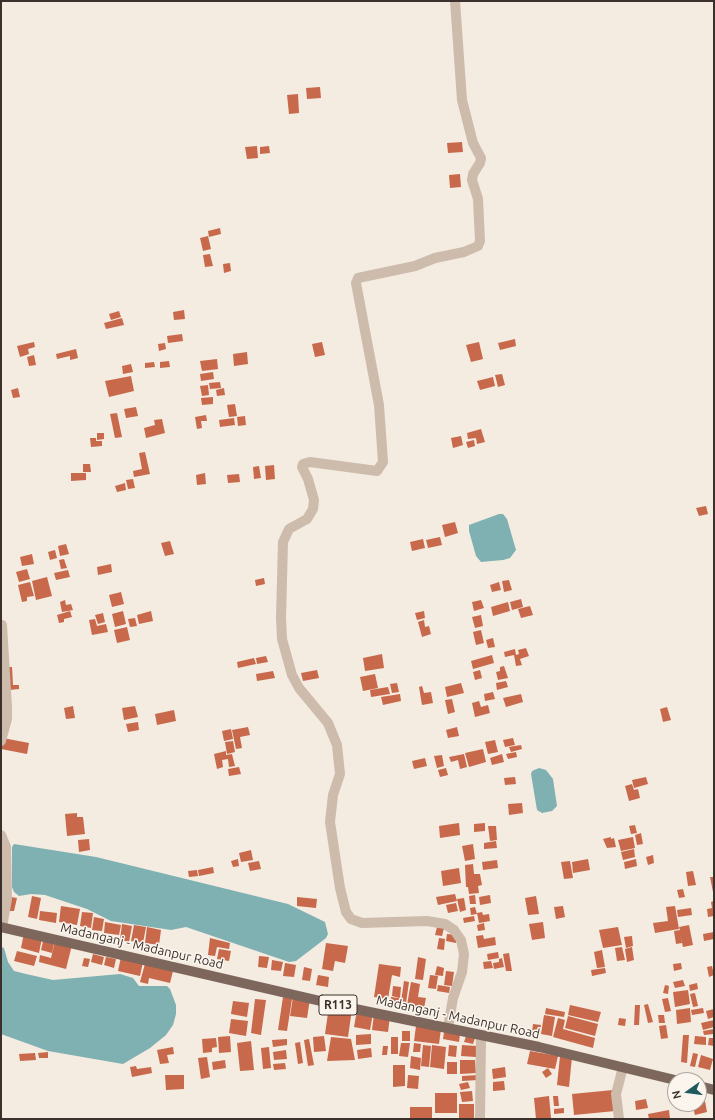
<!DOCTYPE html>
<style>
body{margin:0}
#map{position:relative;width:715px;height:1120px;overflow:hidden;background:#f4ebe1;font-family:Ubuntu,sans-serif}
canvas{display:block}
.frame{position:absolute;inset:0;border:2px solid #3b302b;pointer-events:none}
.north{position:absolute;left:667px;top:1072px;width:40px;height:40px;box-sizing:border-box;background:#fbf5ee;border:1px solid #aea6a0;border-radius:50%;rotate:256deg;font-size:11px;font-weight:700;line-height:16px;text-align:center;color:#3b302b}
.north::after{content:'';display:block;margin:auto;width:14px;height:18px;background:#1f5a5e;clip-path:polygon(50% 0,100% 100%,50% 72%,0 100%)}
</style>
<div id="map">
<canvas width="715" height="1120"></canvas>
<div class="frame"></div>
<div class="north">N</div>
</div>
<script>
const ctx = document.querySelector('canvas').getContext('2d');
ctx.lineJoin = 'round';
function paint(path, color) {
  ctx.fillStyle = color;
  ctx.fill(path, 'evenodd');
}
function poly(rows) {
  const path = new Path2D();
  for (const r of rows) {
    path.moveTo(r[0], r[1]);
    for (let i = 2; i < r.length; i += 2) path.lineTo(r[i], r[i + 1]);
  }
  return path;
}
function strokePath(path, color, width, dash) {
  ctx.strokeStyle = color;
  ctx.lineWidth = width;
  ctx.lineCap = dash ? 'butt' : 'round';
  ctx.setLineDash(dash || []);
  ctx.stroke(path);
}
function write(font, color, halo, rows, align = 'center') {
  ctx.font = font + ' Ubuntu,sans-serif';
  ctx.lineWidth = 3;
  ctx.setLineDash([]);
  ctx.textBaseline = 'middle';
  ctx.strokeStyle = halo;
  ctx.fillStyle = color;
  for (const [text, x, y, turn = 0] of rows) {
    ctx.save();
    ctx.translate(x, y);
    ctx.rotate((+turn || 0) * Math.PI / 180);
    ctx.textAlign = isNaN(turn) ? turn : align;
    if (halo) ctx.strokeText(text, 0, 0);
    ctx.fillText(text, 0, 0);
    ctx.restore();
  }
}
paint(poly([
 [499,514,503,514,507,519,516,550,510,558,503,560,481,562,476,556,469,531,469,525],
 [539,768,546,770,553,779,557,806,552,811,542,813,537,810,531,774,532,771],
 [14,844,96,857,288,904,325,922,328,934,326,938,296,961,289,962,186,927,171,930,111,921,87,909,45,895,31,894,19,896,14,892,12,887,12,847],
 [1,947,4,948,8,962,14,971,26,974,53,980,120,974,133,978,139,986,167,986,170,989,176,1005,176,1014,173,1025,166,1035,150,1048,123,1064,48,1051,1,1034]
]), '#7fb0b2');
paint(poly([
 [320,87,321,98,307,99,306,88],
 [298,94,299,113,289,114,287,95],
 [462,142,463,152,448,153,447,143],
 [257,146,258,158,247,159,245,147],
 [269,146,270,153,260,154,260,147],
 [460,174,461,187,450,188,449,175],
 [220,228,221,234,209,237,208,231],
 [208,236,211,249,203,251,200,238],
 [210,254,213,266,205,267,203,255],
 [230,263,231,271,224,273,223,264],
 [184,310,185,319,174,320,173,312],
 [119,311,121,317,111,320,109,314],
 [122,318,124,325,106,329,104,323],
 [182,334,183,341,168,343,167,336],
 [515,339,516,346,500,350,498,343],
 [34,342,35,347,28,349,29,354,20,357,17,346],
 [322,342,325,355,315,357,312,344],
 [479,342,483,359,471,362,466,345],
 [165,343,166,349,159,351,158,344],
 [76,349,78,358,70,360,70,356,57,359,56,354],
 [247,352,248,364,234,366,233,354],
 [34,355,36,365,29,366,27,357],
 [217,359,218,369,202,371,200,361],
 [169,361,170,367,160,368,160,362],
 [154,362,155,367,145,368,145,363],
 [131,364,133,372,123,374,122,366],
 [213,372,214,379,201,381,200,374],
 [502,374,505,385,498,387,495,375],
 [131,376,134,391,109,397,105,381],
 [493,377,495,386,480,390,477,381],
 [220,382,221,388,210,389,209,383],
 [208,385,209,395,202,396,200,386],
 [18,388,20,397,13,398,11,390],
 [224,388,225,395,217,396,216,390],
 [213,397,213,404,202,405,201,398],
 [235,404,237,416,229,417,227,405],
 [136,407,138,416,126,418,124,409],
 [117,413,122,437,115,438,110,414],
 [206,415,207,421,201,421,202,428,197,429,195,417],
 [245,416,246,425,238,426,237,417],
 [234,418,235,425,220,427,219,420],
 [162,419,165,433,146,438,144,428,155,425,154,420],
 [481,429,485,442,477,444,476,438,468,439,467,433],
 [97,433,104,433,104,439,97,440],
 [461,436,463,445,453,448,451,438],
 [90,438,96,438,96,441,102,441,102,446,91,447],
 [474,440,475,446,468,448,466,442],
 [145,452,150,474,134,477,133,471,142,469,139,453],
 [83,464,90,464,91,472,83,472],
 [274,465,275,479,266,480,265,466],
 [259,466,261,478,254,479,253,467],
 [71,473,86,473,86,480,71,481],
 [205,473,206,484,197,485,196,475],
 [239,474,240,482,228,483,227,475],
 [133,479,135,488,128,489,126,480],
 [125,483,126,490,117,492,115,486],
 [706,506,708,514,699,516,696,508],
 [455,522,458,533,445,537,442,525],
 [440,537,442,545,428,548,426,540],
 [423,539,425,548,412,551,410,542],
 [170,541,174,554,165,556,161,543],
 [66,544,69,554,60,556,58,546],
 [55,550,57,558,50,560,48,552],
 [32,554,34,564,22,566,20,557],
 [64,559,67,568,61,569,59,560],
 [111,564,112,572,98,575,97,567],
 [27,569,30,579,19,582,16,572],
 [68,570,70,577,56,580,54,573],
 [47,577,52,596,36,600,32,581],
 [264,578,265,584,256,586,255,580],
 [509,580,512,590,504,592,502,581],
 [30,582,34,596,27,597,27,601,22,602,18,585],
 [499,582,501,590,492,592,490,585],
 [121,592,124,604,112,607,109,595],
 [521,599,523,607,512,610,510,602],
 [65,600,66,605,71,604,73,610,62,612,60,602],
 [481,600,484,608,474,611,472,602],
 [508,602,510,611,493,616,491,607],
 [530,606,533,615,521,618,518,609],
 [70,611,72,617,64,619,64,622,59,623,57,615],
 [123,611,126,624,115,627,112,614],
 [151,611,153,621,139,624,137,615],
 [424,611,425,618,417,620,415,613],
 [103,613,105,622,98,624,95,615],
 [481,615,483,626,475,628,472,617],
 [135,618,137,626,130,627,128,619],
 [95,619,97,626,106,624,108,632,92,635,89,620],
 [424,620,425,627,429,626,431,634,422,637,418,622],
 [127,627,130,640,117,643,114,630],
 [481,630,484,643,476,645,473,632],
 [493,638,495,647,488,648,486,640],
 [526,648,529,656,520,659,522,665,516,666,514,655,505,657,504,652,515,649,516,655,519,654,518,650],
 [382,654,384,668,365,671,363,658],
 [492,655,494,663,473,669,471,661],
 [266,656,268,662,257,664,256,658],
 [254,658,256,664,238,668,237,662],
 [504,666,508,678,498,680,496,672,500,671,500,667],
 [7,667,12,667,13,685,19,685,19,689,9,690],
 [317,670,319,678,303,681,301,673],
 [480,670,482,678,475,680,473,672],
 [273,671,275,678,257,681,256,674],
 [375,674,378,688,363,691,360,677],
 [506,681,508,687,497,690,496,683],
 [397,683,399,692,392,693,390,684],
 [461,683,464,693,447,697,445,687],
 [422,686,424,693,431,692,433,703,422,705,419,687],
 [388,687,390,694,371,697,370,690],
 [493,692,495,699,485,701,484,694],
 [400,694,401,701,383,705,381,697],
 [521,694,523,702,506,707,503,698],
 [452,699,455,712,448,714,445,700],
 [479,701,481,707,488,705,490,713,475,717,472,703],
 [73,706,75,718,66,719,64,708],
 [135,706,138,717,124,720,122,708],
 [667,707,671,720,663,722,660,709],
 [174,710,176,721,157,725,155,714],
 [138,722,139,730,128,732,126,724],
 [248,727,250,735,240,737,242,748,236,749,232,730],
 [457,727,459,736,448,738,446,730],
 [231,729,233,739,224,741,222,731],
 [3,738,29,743,27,754,1,749],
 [513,738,515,745,505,747,503,740],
 [495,740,498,752,488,754,485,742],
 [233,741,235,752,227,754,225,742],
 [521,745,522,749,511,752,509,747],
 [483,749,486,762,469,767,465,753],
 [226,751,226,755,232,754,235,766,229,767,228,759,222,760,223,767,217,769,214,754],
 [516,752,517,757,508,759,506,754],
 [464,754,467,767,460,769,458,760,451,762,449,757],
 [502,754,504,762,492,765,490,758],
 [442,755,444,766,437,768,434,756],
 [425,758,427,766,414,769,412,761],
 [239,767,241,774,229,776,228,769],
 [446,768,448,775,440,777,438,770],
 [515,777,516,784,505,785,504,778],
 [646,777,648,784,634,788,632,780],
 [632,784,634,790,638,789,640,798,629,801,625,786],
 [522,803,523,813,509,815,508,804],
 [77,813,77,817,83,817,85,834,67,836,65,814],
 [459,823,460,835,440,838,439,826],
 [485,823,485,831,474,832,474,824],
 [635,825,637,833,631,834,629,826],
 [488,826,496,826,497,840,490,841],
 [641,833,643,844,637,845,635,835],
 [611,837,611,839,614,838,616,847,607,848,603,839],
 [633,837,635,848,621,851,618,840],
 [89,839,90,850,79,852,78,840],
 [496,841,497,848,484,849,484,843],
 [473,844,475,859,465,861,462,846],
 [634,849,635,857,623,860,621,852],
 [251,850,253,860,241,862,239,853],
 [653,855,654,863,648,865,646,857],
 [238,859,239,866,233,867,231,861],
 [588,859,590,870,573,873,572,862],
 [636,859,637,866,625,869,624,862],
 [497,860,498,868,483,870,482,862],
 [259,861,261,869,250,871,248,863],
 [570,861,573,878,564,879,561,862],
 [473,864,474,874,480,874,482,885,478,886,479,893,469,894,468,887,466,887,465,865],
 [213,867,214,873,199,876,198,870],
 [459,868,461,883,443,886,441,871],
 [197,870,198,876,189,877,188,871],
 [693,871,696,885,688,886,686,872],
 [710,877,714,877,714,892,713,892],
 [683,889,685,897,679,898,677,890],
 [455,894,457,901,438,905,436,897],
 [475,895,476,904,470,904,469,896],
 [490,895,491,903,480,905,479,897],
 [32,896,41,898,37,919,28,917],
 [536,896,539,914,528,915,525,898],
 [11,897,17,898,14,911,8,911],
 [297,897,317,899,316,908,297,906],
 [464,898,466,910,460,912,457,899],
 [714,901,714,916,708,917,707,909,712,908,711,902],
 [456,903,458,911,448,913,446,905],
 [61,906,80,909,77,925,59,922],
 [563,906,565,917,556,919,554,907],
 [675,906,679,929,655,933,653,923,668,921,666,907],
 [475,907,477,914,471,915,470,908],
 [691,908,692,915,678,917,677,910],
 [40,911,57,913,56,923,39,920],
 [82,912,93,913,91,928,80,926],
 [482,912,483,915,489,914,490,921,479,923,477,913],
 [474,916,475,921,464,923,463,918],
 [94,917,104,919,102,931,92,930],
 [105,922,121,925,119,935,104,933],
 [543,922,545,938,532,940,529,924],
 [484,923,485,930,478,931,477,925],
 [122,924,132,926,129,942,120,940],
 [134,925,146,927,143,943,131,941],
 [689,925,693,945,683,947,680,933,682,943,676,944,674,931,680,930,679,927],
 [147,927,161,930,159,945,145,943],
 [437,927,444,928,442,936,435,935],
 [618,927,622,945,603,948,599,930],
 [714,932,714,939,704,941,703,934],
 [24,933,42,938,39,953,21,948],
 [447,934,457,935,456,943,446,941],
 [483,935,484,939,495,937,496,945,478,948,476,936],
 [632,936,633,946,626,948,624,937],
 [44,937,55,939,52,953,41,950],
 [56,937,73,941,66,969,39,962,40,955,51,958],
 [210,938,230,943,229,949,217,947,215,956,208,955],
 [439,938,445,939,444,950,437,949],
 [326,943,348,946,345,963,335,961,333,971,322,969],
 [622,947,625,960,617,961,615,948],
 [632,947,634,960,627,962,625,949],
 [219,949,231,951,229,961,217,959],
 [602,950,605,967,597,968,594,952],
 [17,951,37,956,34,966,14,961],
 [498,952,499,958,488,960,487,954],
 [509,953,512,971,506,971,503,954],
 [93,954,104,957,102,965,91,962],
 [259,956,269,957,267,968,258,967],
 [106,957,116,959,114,968,104,965],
 [121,957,143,962,140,976,118,971],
 [418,957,426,959,423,980,415,979],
 [84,958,90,959,88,967,82,966],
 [502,958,504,967,494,969,493,963,499,962,499,959],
 [146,960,174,967,170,983,149,978,148,984,140,982],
 [272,960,283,962,281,971,271,970],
 [491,961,493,968,484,969,483,962],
 [285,963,296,965,294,977,283,976],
 [681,963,682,969,674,971,673,964],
 [379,964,401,967,400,977,392,975,388,999,374,997],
 [437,966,444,968,443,976,435,975],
 [712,966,714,975,709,977,707,967],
 [304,967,312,969,310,981,302,980],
 [605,968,606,973,592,976,591,970],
 [446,971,454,972,452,986,444,985],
 [318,975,329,977,328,987,316,985],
 [430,975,438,976,436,989,428,988],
 [683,980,685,986,675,988,673,982],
 [404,981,409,982,406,1003,401,1002],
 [411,982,420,984,418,997,426,998,424,1008,407,1005],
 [697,983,698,989,690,991,689,985],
 [438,985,450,987,449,993,437,991],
 [665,985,669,986,668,994,663,993],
 [393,986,401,987,400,998,392,996],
 [688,990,690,1004,675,1007,673,992],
 [695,993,698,1006,693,1007,690,994],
 [283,997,292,999,287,1031,278,1030],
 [293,997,310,999,307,1018,290,1016],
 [391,997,399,998,398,1004,390,1003],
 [668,998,671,1011,665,1012,662,999],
 [255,999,266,1000,261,1035,251,1033],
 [233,1001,249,1003,247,1017,231,1014],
 [648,1004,653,1022,648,1023,644,1005],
 [570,1005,601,1012,598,1022,568,1015],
 [635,1005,640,1005,639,1025,634,1025],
 [329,1006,352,1009,348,1037,325,1034],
 [546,1008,565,1012,564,1017,545,1014],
 [690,1008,691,1022,677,1024,676,1010],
 [703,1008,704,1013,692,1015,691,1010],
 [714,1009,714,1017,708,1019,706,1011],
 [357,1010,373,1013,370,1030,354,1027],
 [374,1014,390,1016,388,1032,372,1030],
 [544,1015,555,1017,552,1036,541,1034],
 [658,1015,664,1015,665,1023,659,1023],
 [568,1016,598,1024,595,1036,565,1028],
 [558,1018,565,1020,563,1029,595,1038,593,1048,553,1037],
 [619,1018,626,1019,625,1026,618,1025],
 [231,1019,248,1021,246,1036,229,1033],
 [714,1020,714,1027,703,1030,701,1023],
 [533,1024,541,1025,540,1034,532,1032],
 [666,1025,668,1038,661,1039,659,1026],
 [416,1026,441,1029,439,1044,414,1041],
 [714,1029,714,1034,704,1035,703,1031],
 [402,1031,410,1031,410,1041,402,1041],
 [444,1032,460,1034,459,1042,443,1039],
 [371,1034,371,1044,356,1045,356,1035],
 [683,1035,689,1035,687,1063,681,1062],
 [230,1036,231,1052,219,1053,218,1037],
 [324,1036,326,1051,314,1052,313,1037],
 [466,1036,475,1038,473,1044,464,1042],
 [695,1036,706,1037,706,1045,694,1044],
 [331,1037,351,1039,355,1060,327,1061],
 [391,1037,398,1037,398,1054,391,1054],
 [216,1038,217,1047,212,1048,212,1052,203,1053,202,1039],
 [709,1038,714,1038,714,1046,708,1045],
 [287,1039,287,1045,273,1047,272,1040],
 [309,1039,314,1065,308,1066,304,1040],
 [251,1041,254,1070,240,1071,237,1043],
 [300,1042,303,1063,298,1064,295,1043],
 [401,1043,410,1043,408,1057,399,1056],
 [414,1043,421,1044,420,1052,413,1052],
 [423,1045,431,1046,429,1067,421,1066],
 [432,1045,446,1047,444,1069,430,1067],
 [449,1045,457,1046,456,1057,448,1056],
 [462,1045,477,1046,476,1057,461,1056],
 [383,1046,388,1046,387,1055,382,1055],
 [173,1047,174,1054,167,1055,169,1063,160,1064,157,1050],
 [269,1047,271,1068,263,1069,261,1048],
 [371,1048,372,1057,358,1059,357,1050],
 [286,1050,287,1059,274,1060,273,1052],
 [530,1051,558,1056,555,1069,527,1064],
 [48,1052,48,1058,39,1058,38,1053],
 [35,1053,36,1060,20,1061,19,1054],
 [693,1053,698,1054,695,1067,690,1066],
 [701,1055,713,1059,710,1070,698,1067],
 [411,1056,421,1058,420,1070,410,1068],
 [560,1056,572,1057,569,1087,557,1085],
 [207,1057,210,1077,201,1079,198,1058],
 [225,1060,226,1068,213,1070,212,1062],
 [460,1060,475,1060,476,1073,460,1074],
 [447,1062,457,1062,457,1074,447,1074],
 [285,1063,286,1069,274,1070,273,1064],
 [393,1065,405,1065,405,1086,393,1087],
 [136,1066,137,1069,151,1067,152,1073,132,1077,130,1067],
 [505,1067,506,1077,493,1079,492,1069],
 [548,1068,552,1074,546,1078,542,1072],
 [165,1075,184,1075,184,1089,166,1090],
 [408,1075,419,1076,418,1089,407,1088],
 [478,1075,478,1080,462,1081,462,1076],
 [504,1081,505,1090,493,1091,493,1082],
 [468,1082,470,1088,461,1090,459,1084],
 [613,1090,615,1111,574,1115,572,1094],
 [472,1091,473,1101,462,1102,460,1092],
 [435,1093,457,1093,457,1113,435,1113],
 [549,1096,551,1118,536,1119,534,1098],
 [553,1096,558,1096,559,1106,554,1106],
 [646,1099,648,1108,636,1110,635,1101],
 [705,1101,707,1112,695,1115,692,1104,699,1104,699,1102],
 [459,1104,474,1104,474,1118,459,1118],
 [410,1107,432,1107,432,1119,410,1119],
 [564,1108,564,1113,554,1114,554,1109],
 [669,1110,670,1119,649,1119,648,1114]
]), '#c8694b');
strokePath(poly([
 [1,741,7,719,7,707,2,625],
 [1,835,6,847,7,899,2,927],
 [448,1028,453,998,462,972,464,954,461,940,454,930,445,924,427,921,362,923,351,919,346,912,340,888,330,822,333,795,340,774,337,745,328,723,299,688,292,675,282,639,281,618,283,542,289,529,307,519,313,509,314,500,308,479,302,467,303,464,310,462,377,471,383,462,379,405,356,283,358,278,415,266,435,258,464,252,478,246,480,241,478,199,472,180,473,174,480,163,481,158,473,143,462,100,455,1],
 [480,1119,481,1035],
 [619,1119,616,1094,623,1067]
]), '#cdbbac', 10);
strokePath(poly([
 [1,927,355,1009,539,1047,675,1080],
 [699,1086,714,1090]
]), '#7d675c', 10);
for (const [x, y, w] of [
 [338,1005,38]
]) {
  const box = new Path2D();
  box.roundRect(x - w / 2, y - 10, w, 20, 3);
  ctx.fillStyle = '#fbf5ee';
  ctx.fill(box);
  strokePath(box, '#3b302b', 1);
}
write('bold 12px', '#3b302b', null, [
 ["R113",338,1005]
]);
write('13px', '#3b302b', '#fbf5ee', [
 ["Madanganj - Madanpur Road",142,946,13],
 ["Madanganj - Madanpur Road",458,1017,12]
]);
</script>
